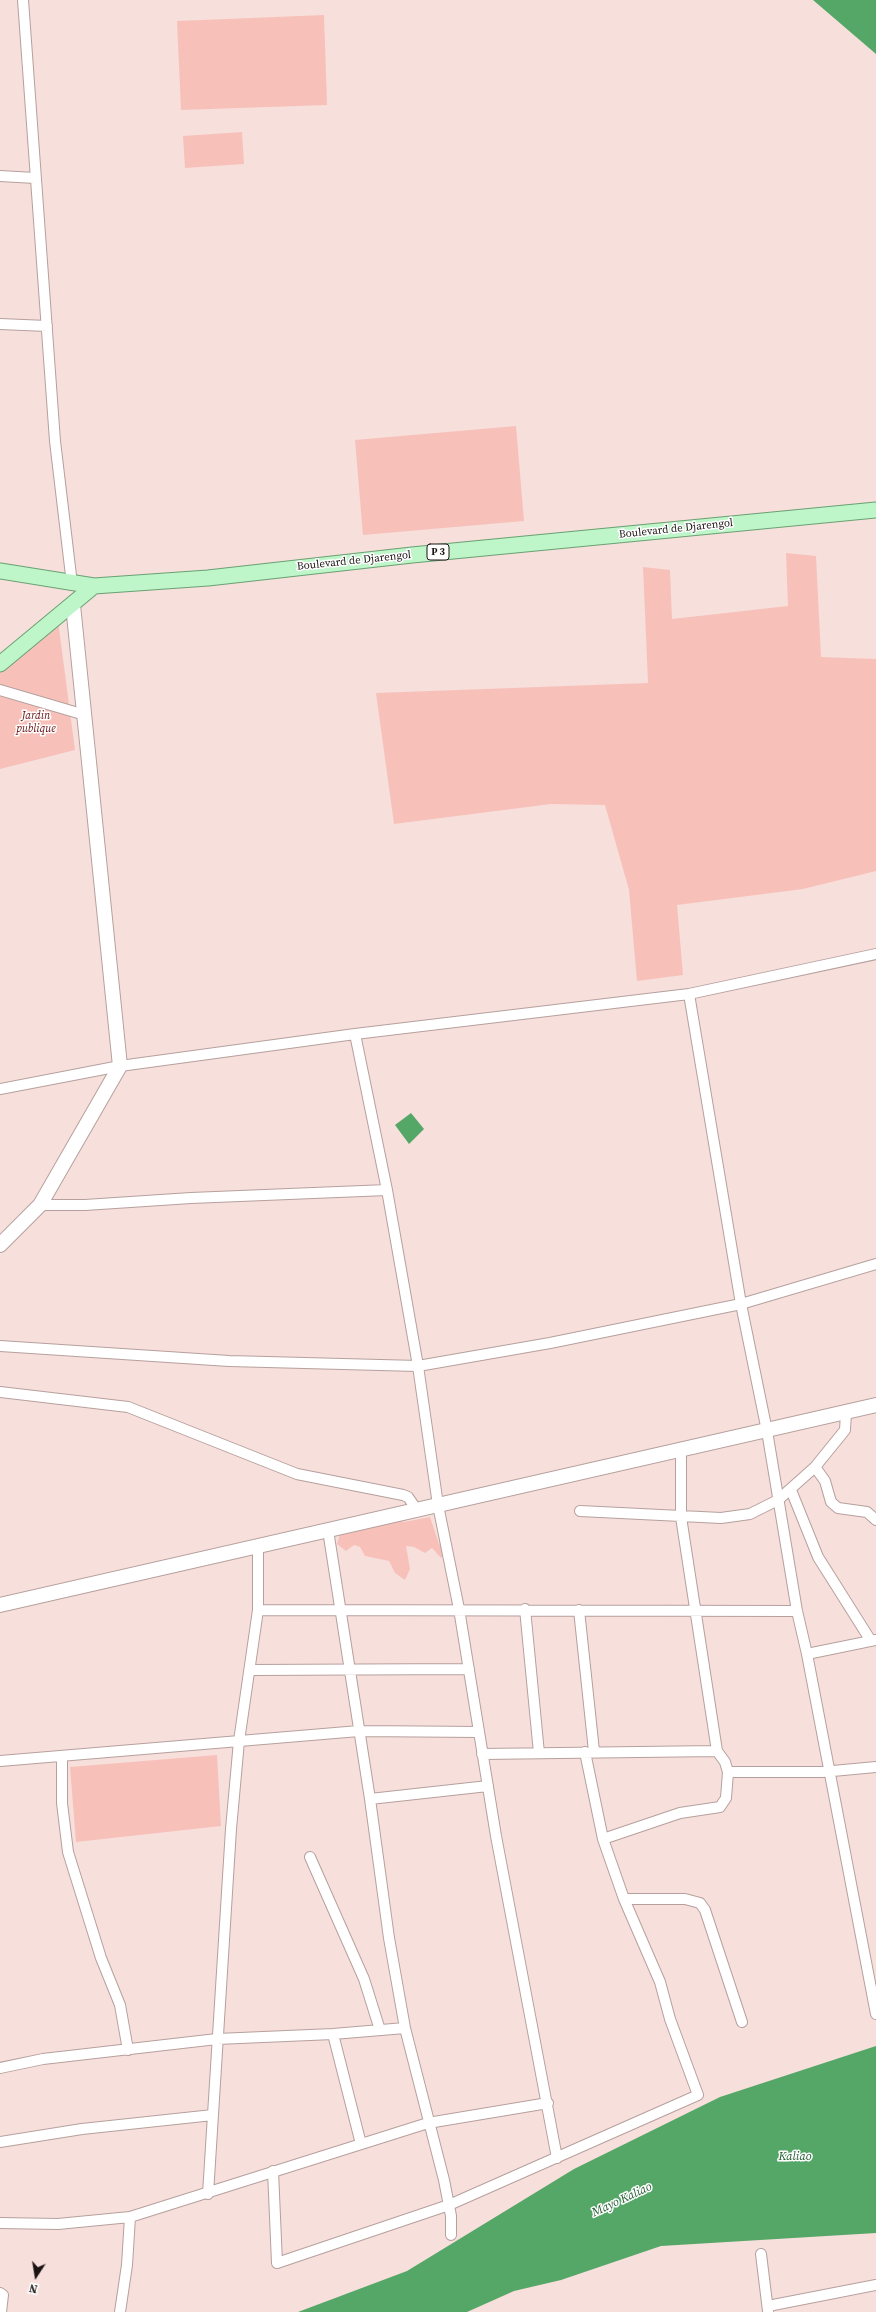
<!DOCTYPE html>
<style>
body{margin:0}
#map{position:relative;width:876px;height:2312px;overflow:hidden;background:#f7dfdc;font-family:"Source Serif 4",serif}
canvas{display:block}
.north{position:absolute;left:16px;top:2256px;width:40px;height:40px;-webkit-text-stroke:3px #fff;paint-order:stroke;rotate:192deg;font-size:11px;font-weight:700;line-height:16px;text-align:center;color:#1b1312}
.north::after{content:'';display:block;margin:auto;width:14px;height:18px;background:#1b1312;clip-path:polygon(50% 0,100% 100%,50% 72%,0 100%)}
</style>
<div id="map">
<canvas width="876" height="2312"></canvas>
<div class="north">N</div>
</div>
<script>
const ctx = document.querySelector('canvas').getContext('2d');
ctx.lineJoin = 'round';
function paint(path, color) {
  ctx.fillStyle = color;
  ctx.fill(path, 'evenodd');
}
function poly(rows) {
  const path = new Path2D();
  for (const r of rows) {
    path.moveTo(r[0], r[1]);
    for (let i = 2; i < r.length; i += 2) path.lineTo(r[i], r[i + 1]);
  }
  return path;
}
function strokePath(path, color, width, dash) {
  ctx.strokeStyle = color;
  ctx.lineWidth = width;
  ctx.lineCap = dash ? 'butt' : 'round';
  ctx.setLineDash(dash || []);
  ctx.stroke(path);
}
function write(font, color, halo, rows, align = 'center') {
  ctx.font = font + ' "Source Serif 4",serif';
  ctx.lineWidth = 3;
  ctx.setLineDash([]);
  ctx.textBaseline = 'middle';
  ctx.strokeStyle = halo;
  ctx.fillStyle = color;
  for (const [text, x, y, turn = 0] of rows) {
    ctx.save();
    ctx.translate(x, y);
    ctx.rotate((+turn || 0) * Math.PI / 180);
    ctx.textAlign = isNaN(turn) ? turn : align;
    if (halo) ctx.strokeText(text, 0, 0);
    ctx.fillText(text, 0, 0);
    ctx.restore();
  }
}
paint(poly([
 [324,15,327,105,181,110,177,21],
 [242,132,244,164,185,168,183,136],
 [516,426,524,521,363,535,355,440],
 [786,553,816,556,821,657,876,659,876,871,803,889,677,905,683,975,637,981,629,890,605,805,551,804,394,824,376,693,648,683,643,567,670,570,672,619,788,606],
 [58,621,75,750,0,769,0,670],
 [388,1516,404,1522,430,1517,439,1544,447,1550,441,1558,432,1548,425,1553,414,1547,406,1546,410,1569,405,1580,395,1573,389,1561,365,1556,360,1547,354,1545,346,1551,337,1544,340,1534],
 [217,1755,221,1826,76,1842,70,1767]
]), '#f7c1ba');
paint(poly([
 [813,0,876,0,876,54],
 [411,1113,424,1129,409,1144,395,1125],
 [876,2046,876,2233,661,2246,561,2280,514,2291,467,2312,298,2312,407,2271,574,2169,720,2097]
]), '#55a767');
const street = poly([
 [23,0,55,441,72,584],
 [0,176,35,178],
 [0,324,47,326],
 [0,690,85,715],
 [689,994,741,1304,767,1431,797,1611,807,1654,876,2014],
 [355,1034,387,1190,418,1366,438,1505,459,1609,496,1836,557,2158],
 [0,1089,120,1066,355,1034,689,994,876,954],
 [40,1205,85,1205,191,1198,387,1190],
 [0,1346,229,1361,418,1366,550,1343,741,1304,876,1264],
 [0,1392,128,1407,297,1474,403,1495,408,1497,417,1510],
 [681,1451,681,1517,717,1751,725,1762,728,1772,822,1772,876,1767],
 [815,1467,825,1481,831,1502,838,1508,867,1512,876,1520],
 [791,1490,818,1557,871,1641],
 [580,1511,721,1518,750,1514,778,1500,815,1467,845,1430,846,1413],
 [328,1530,370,1799,389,1938,405,2028,444,2180,451,2216,451,2235],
 [525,1609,539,1753],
 [258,1610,797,1611],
 [579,1610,594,1751],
 [807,1654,876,1640],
 [250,1670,469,1669],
 [482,1754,717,1751],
 [62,1756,62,1803,68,1852,101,1958,120,2005,128,2050],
 [0,1761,359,1731,479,1732],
 [370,1799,488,1786],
 [603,1839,680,1813,720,1807,726,1798,728,1772],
 [310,1857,364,1979,380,2030],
 [624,1899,685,1899,700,1903,705,1910,742,2022],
 [333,2034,361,2144],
 [0,2068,43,2059,217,2039,333,2034,405,2028],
 [0,2142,82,2129,213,2115],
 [273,2171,277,2263,449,2205,698,2095,670,2019,660,1982,624,1899,603,1839,585,1752],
 [208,2194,231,1829,239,1741,258,1610,258,1546],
 [0,2223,58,2224,130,2217,428,2123,548,2103],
 [761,2254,768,2311],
 [0,2293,3,2295,1,2312],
 [768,2306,876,2285],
 [120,2312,127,2265,130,2217]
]);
const secondary = poly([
 [0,1245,40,1205,120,1066,73,605],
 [0,1605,876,1405]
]);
const primary = poly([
 [0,571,94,586,208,578,412,555,876,510],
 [0,664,94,586]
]);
strokePath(street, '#b6a09d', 12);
strokePath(secondary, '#b6a09d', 16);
strokePath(primary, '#69a172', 17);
strokePath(street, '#fff', 10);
strokePath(secondary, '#fff', 14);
strokePath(primary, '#bef5c9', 15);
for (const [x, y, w] of [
 [438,552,22]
]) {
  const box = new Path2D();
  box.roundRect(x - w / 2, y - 8, w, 16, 3);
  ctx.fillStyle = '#fff';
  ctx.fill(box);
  strokePath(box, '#1b1312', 1);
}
write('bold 10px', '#1b1312', null, [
 ["P 3",438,552]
]);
write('11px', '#1b1312', '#fff', [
 ["Boulevard de Djarengol",676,529,-6],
 ["Boulevard de Djarengol",354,561,-6]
]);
write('italic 11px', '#680c0e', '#fff', [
 ["Jardin",36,716],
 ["publique",36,729]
]);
write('italic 12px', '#225c30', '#fff', [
 ["Kaliao",795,2157],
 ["Mayo Kaliao",622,2200,-25]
]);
</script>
